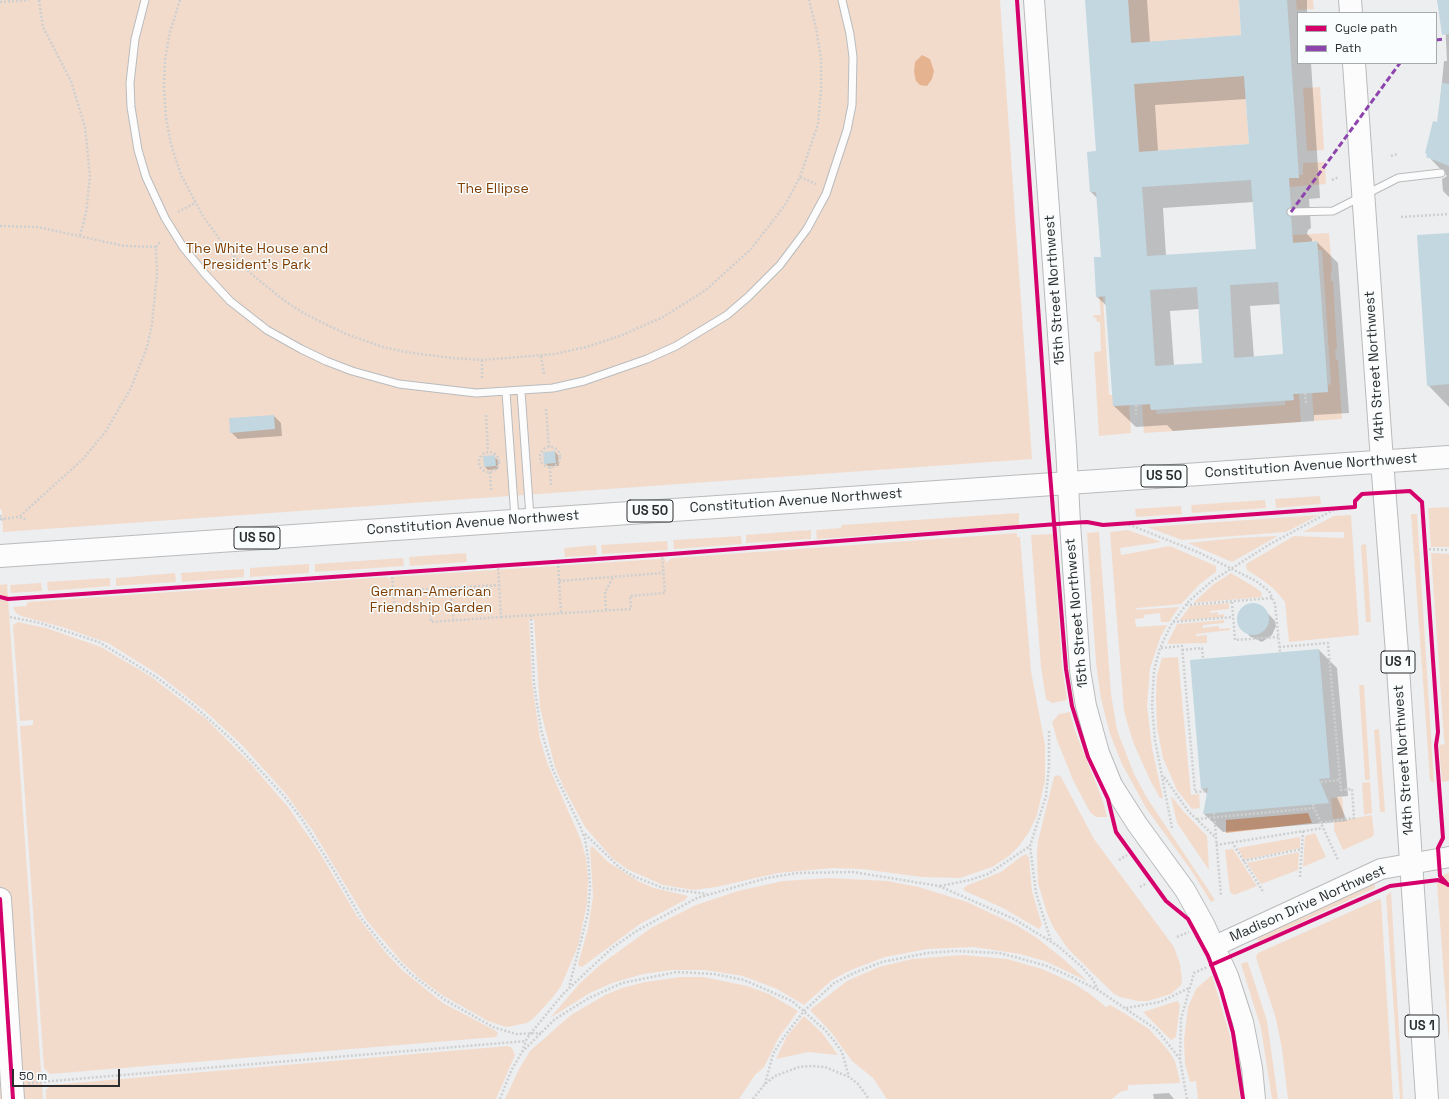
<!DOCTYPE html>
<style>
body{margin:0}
#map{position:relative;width:1449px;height:1099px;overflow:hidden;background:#eceef0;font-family:"Space Grotesk",sans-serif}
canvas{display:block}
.legend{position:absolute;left:1297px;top:12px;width:140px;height:52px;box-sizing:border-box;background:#f9fdfe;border:1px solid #a7aaab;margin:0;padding:5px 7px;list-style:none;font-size:12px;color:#2c2d2e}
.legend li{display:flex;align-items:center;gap:8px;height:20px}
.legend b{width:20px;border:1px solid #a7aaab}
.scale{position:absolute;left:12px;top:1069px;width:108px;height:18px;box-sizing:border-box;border:2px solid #2c2d2e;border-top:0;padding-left:5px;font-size:12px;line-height:14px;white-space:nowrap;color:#2c2d2e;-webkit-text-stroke:3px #f9fdfe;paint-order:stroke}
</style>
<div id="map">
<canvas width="1449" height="1099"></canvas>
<ul class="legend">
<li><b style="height:5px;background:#d6006c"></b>Cycle path</li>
<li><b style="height:5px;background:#8e44ad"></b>Path</li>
</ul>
<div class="scale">50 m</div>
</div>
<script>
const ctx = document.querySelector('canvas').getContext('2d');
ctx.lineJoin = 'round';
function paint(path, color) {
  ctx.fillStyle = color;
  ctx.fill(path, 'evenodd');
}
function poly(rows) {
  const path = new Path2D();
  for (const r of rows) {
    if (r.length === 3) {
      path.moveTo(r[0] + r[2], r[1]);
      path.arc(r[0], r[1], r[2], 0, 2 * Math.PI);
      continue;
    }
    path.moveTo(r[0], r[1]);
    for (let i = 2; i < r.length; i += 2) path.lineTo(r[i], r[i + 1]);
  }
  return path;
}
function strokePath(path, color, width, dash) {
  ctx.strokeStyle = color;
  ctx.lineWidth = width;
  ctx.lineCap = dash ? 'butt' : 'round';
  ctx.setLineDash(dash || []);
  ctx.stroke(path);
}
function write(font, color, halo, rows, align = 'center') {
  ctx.font = font + ' "Space Grotesk",sans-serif';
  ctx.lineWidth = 3;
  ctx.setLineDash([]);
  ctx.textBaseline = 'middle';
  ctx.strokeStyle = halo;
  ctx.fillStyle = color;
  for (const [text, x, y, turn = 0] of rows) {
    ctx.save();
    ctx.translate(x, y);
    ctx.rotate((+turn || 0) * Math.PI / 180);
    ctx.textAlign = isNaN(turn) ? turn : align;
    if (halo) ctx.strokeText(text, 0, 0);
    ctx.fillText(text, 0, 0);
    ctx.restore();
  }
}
paint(poly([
 [0,0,1000,0,1032,459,3,532,2,511,0,508],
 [1128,0,1239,0,1241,35,1131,43],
 [1296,0,1313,0,1314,9,1297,10],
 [1244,76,1249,144,1139,152,1134,84],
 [1320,87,1324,150,1307,151,1303,88],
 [1325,162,1326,184,1289,187,1289,178,1299,178,1299,175,1303,175,1303,163],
 [1329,233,1332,271,1331,271,1331,281,1333,281,1337,349,1335,350,1336,360,1338,360,1342,419,1314,421,1312,393,1328,392,1328,385,1331,384,1322,250,1318,250,1317,241,1293,243,1292,235],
 [1099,297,1103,297,1109,395,1113,395,1114,406,1129,405,1131,433,1099,436,1094,352,1101,351,1100,322,1097,322,1096,318,1094,318,1093,315,1101,315],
 [1293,394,1299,394,1301,422,1144,433,1142,405,1150,404,1151,410,1156,410,1157,414,1285,405,1285,401,1294,400],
 [1320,496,1321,504,1276,508,1275,499],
 [1265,500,1266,508,1192,513,1191,505],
 [1181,506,1182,514,1136,517,1135,509],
 [1449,507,1449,547,1431,547,1428,508],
 [1019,513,1019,525,817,539,816,530,841,528,842,525],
 [1411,514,1417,514,1434,783,1430,780],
 [1319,515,1286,532,1182,540,1147,527],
 [1351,515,1359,635,1289,642,1285,602,1275,590,1264,581,1247,570,1246,564,1294,536,1344,538,1344,532,1303,532,1334,516],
 [811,530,811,539,746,543,746,535],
 [1128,530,1161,542,1120,548,1121,555,1170,546,1216,566,1216,572,1200,584,1181,604,1138,608,1134,610,1179,607,1169,622,1161,622,1160,613,1144,615,1144,618,1135,619,1136,627,1167,625,1160,638,1150,668,1147,706,1152,748,1163,798,1160,798,1150,780,1133,742,1124,711,1110,532],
 [1099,532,1111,694,1117,730,1134,774,1147,798,1215,900,1211,902,1191,870,1146,808,1122,764,1110,734,1101,699,1096,663,1087,533],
 [1017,533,1017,537,1020,537,1031,671,1045,745,1045,780,1037,815,1029,832,1019,846,1009,856,992,867,960,878,922,877,862,869,833,868,778,873,716,887,694,890,663,885,627,869,612,858,585,827,564,788,555,767,540,708,534,619,529,619,532,682,540,739,548,765,581,840,586,858,588,880,587,904,578,946,561,986,553,997,534,1018,527,1023,506,1027,488,1021,442,995,419,978,401,961,367,921,313,831,286,794,242,745,205,711,159,675,108,643,62,627,21,616,16,613,13,607,26,606,28,602,386,577,390,579,390,577,659,559,666,559,666,563,670,559,674,558],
 [1053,534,1062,666,1067,700,1052,703,1046,699,1041,667,1031,535],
 [741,536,742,544,674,549,673,540],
 [1278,536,1232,562,1188,543,1237,538],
 [667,541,668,550,602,554,601,545],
 [1366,544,1371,622,1366,622,1361,545],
 [596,545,597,555,565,557,564,548],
 [466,553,467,562,410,566,409,557],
 [1431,553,1449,554,1449,781,1442,782,1439,745,1445,744,1444,739],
 [403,558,404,566,315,572,315,564],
 [309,564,309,573,250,577,250,568],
 [244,569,244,577,182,582,181,573],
 [175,573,176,582,116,586,116,578],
 [1231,573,1256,588,1261,592,1262,597,1193,603,1214,584],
 [110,578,110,586,48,591,47,582],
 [41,583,42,591,11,593,10,585],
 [7,584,43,1099,0,1099,0,585],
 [1229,603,1229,609,1210,611,1210,613,1218,612,1218,615,1224,614,1224,617,1179,621,1190,606],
 [1224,620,1224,623,1203,625,1203,628,1219,626,1219,629,1230,628,1230,630,1196,634,1196,636,1207,635,1207,643,1167,644,1177,624],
 [18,622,46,628,101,647,150,676,206,719,251,764,288,807,318,850,357,916,386,953,402,970,443,1003,496,1031,498,1033,496,1037,50,1074,44,1068,20,726,33,725,33,720,20,721,13,625],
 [1178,657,1191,795,1199,794,1200,808,1192,809,1177,790,1163,758,1157,728,1156,697,1157,675,1162,658],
 [1359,685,1364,685,1370,780,1365,780],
 [1070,712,1075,731,1103,801,1107,817,1096,817,1090,812,1073,780,1057,740,1052,722,1059,714],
 [1379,729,1385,812,1380,812,1374,730],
 [1057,775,1061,777,1094,839,1174,947,1180,964,1182,979,1181,985,1171,994,1148,1001,1138,1001,1120,997,1113,993,1068,949,1053,927,1047,913,1038,883,1037,854,1038,841,1054,777],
 [1370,782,1372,813,1364,815,1362,783],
 [1171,797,1172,797,1185,813,1207,836,1209,870,1177,823],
 [1342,797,1344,818,1333,819,1331,798],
 [1372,815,1374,834,1372,837,1343,850,1334,830,1334,822],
 [1315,833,1326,857,1303,867,1305,836],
 [1300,837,1300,848,1244,860,1238,848],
 [592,846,608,862,638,881,654,888,688,896,685,900,640,924,582,967,579,966,578,964,588,929,593,896,590,848],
 [1233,849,1257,886,1234,895,1230,892,1225,850],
 [1299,852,1298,870,1261,884,1247,863],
 [1026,854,1029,858,1032,891,1042,925,1039,929,1003,908,965,891,963,889,966,886,1001,872,1022,856],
 [1449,873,1449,1044,1437,883,1440,876],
 [830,878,887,881,919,887,967,902,1016,925,1037,938,1067,962,1087,981,1045,961,1020,954,974,947,927,949,885,957,851,970,832,980,804,1005,777,989,743,976,705,970,672,970,643,974,612,983,590,993,550,1018,580,983,600,965,651,928,674,916,696,905,738,891,783,881],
 [1375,881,1375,888,1260,941,1257,940,1255,936],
 [1391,892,1403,1099,1400,1099,1386,896],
 [1379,899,1381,900,1393,1099,1288,1099,1282,1049,1276,1019,1256,957,1258,953],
 [963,955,1007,959,1042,969,1073,983,1090,994,1106,1007,1110,1005,1124,1013,1149,1029,1168,1050,1175,1061,1180,1081,1179,1083,1128,1085,1128,1090,1120,1092,1112,1099,887,1099,873,1078,852,1061,831,1032,810,1010,847,981,879,967,912,959],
 [1246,962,1248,963,1257,990,1267,1021,1278,1099,1272,1099,1261,1028,1241,964],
 [1212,975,1230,1036,1236,1065,1240,1099,1198,1099,1196,1081,1190,1082,1185,1064,1184,1040,1188,1007,1196,989],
 [681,977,703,977,747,986,769,994,798,1011,779,1037,764,1067,755,1075,739,1099,505,1099,519,1069,530,1051,571,1015,605,995,622,988,645,982],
 [1177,1001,1180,1005,1176,1037,1171,1040,1143,1012],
 [804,1016,822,1033,838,1055,808,1052,776,1059,787,1036],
 [508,1046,512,1048,515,1055,496,1099,46,1099,46,1090,51,1085]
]), '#f3dbcc');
paint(poly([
 [922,55,930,59,934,71,932,79,927,86,920,85,916,81,914,72,915,62],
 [1308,813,1312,823,1226,833,1226,820]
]), '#e6b391');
paint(poly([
 [1086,0,1147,0,1150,42,1242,36,1240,0,1307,0,1307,13,1298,13,1298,63,1311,63,1320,198,1309,199,1311,228,1308,230,1307,234,1312,239,1312,243,1317,242,1338,263,1349,413,1314,415,1314,421,1173,431,1167,425,1136,427,1114,406,1107,306,1097,297,1095,258,1102,258,1097,198,1091,192,1088,153,1097,152],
 [1247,99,1250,145,1158,151,1155,105],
 [1254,202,1257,250,1166,256,1163,208],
 [1280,304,1284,355,1254,358,1250,306],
 [1199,309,1203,364,1174,366,1170,311],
 [1437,0,1449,0,1449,197,1443,191,1442,179,1447,176,1428,156,1438,123,1444,61,1447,61,1445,21],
 [1449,234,1449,407,1428,385],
 [274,416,281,423,282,436,238,439,231,432],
 [555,452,558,455,559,466,548,466,545,463],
 [494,457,498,460,498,469,488,470,485,467],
 [1252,604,1261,606,1275,621,1276,626,1272,635,1262,642,1251,637,1243,630,1238,621,1240,612,1247,605],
 [1319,650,1337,668,1348,796,1337,797,1347,821,1223,832,1204,814,1208,795,1202,789],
 [1169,1093,1174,1099,1154,1099,1153,1094]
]), '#0003');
paint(poly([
 [1085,0,1128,0,1131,43,1241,35,1239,0,1287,0,1299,178,1289,178,1291,207,1287,209,1286,213,1291,217,1293,243,1317,241,1328,392,1293,394,1294,400,1151,410,1150,404,1113,406,1105,296,1096,297,1094,257,1101,257,1096,192,1090,192,1087,152,1096,151],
 [1244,76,1249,144,1139,152,1134,84],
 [1251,180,1256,249,1147,256,1142,187],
 [1278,282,1283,354,1234,358,1230,285],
 [1197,287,1202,363,1155,366,1150,290],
 [1437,0,1449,0,1449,34,1442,35],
 [1442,83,1449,84,1449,166,1426,157,1427,154,1425,153,1433,121,1437,122],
 [1449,233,1449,384,1427,386,1417,235],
 [274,415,275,429,230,433,229,418],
 [555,451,556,463,544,464,543,452],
 [495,455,496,466,484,467,483,456],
 [1253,619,16],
 [1319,649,1330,778,1319,779,1329,803,1203,814,1208,788,1201,789,1190,660]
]), '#c2d7df');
const lane = poly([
 [145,0,135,39,130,83,131,107,138,150,146,177,165,218,183,247,205,274,230,301,267,330,301,349,326,361,352,371,399,384,476,393,553,388,584,381,647,359,676,346,727,315,748,297,780,265,807,229,826,194,847,130,852,105,853,57,850,34,842,0],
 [1291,212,1333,211,1398,178,1441,173],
 [521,391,530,517],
 [506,392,515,519]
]);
const secondary = poly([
 [1034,0,1066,446,1070,523,1080,670,1086,706,1099,753,1112,785,1137,824,1185,890,1204,924,1228,976,1243,1022,1252,1068,1255,1099],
 [1215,946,1381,869,1449,857]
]);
const primary = poly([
 [1350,0,1351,13],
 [1354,63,1382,461],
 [0,899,13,1099]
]);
const highway = poly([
 [1382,461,1397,653,1427,1099],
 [0,556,1449,457]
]);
strokePath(lane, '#b9bbbc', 9);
strokePath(secondary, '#b9bbbc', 22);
strokePath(primary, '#b9bbbc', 24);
strokePath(highway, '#b9bbbc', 24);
strokePath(poly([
 [39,0,43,27,71,81,85,127,90,177,86,213,80,236],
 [180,0,170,32,165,60,164,88,166,118,171,144,181,175,203,216,223,244,249,272,286,302,307,315,346,334,383,347,406,352,452,358,482,360,555,354,586,347,620,336,663,317,706,290,751,249,785,205,800,177,818,124,821,91,821,59,816,28,809,0],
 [0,2,29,0],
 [1391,156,1397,154],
 [800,177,816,184],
 [1332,180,1339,177],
 [178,212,195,203],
 [1401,217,1449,214],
 [0,226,38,227,124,246,156,247,157,274,152,324,147,347,131,388,106,431,83,459,19,517],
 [156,247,161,241],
 [541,356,544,374],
 [482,378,482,360],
 [1305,393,1306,403],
 [1136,405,1136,414],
 [546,409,549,447],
 [486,415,488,451],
 [550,457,10],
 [489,462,10],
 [550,467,551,485],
 [490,472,491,490],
 [0,515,3,521],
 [0,519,19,517,27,520],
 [1125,523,1200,553,1256,581,1269,591,1275,604,1280,652],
 [1425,549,1449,550],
 [558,562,561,613],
 [392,573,395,611,431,609,431,622,501,617,498,566],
 [559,581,663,573],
 [446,588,453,603,453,620],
 [394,591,499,585],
 [1232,602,1235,640,1278,637],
 [1186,605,1272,598],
 [606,610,605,592,613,577],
 [531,615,534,684,541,730,553,770,580,826,585,839,588,857,590,887,588,913,569,987],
 [10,617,40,623,99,642,156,677,192,704,232,740,284,796,301,818,333,869,361,918,386,949,412,975,445,1000,493,1027,516,1034,541,1033],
 [501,617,631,609,630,596,665,593,662,554],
 [1173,622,1233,617],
 [1279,647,1328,643,1340,780,1320,782],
 [1161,648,1182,646,1195,792,1208,791],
 [1182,650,1202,648,1203,659],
 [1049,731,1049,766,1046,796,1030,846,1036,893,1051,941],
 [1164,777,1189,812,1215,837],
 [1313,804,1314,808],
 [1214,813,1221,896],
 [1197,819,1314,808,1338,860],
 [1321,823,1354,818,1352,789,1341,790,1340,780],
 [1172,828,1155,740,1152,706,1154,671,1160,648,1171,625,1189,601,1212,581,1270,544,1337,508],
 [585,834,619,867,633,876,663,888,707,894],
 [1232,842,1264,893],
 [1216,845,1323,828],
 [1119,860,1127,855],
 [1243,861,1302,849],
 [1300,877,1303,831],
 [940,886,970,880,988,874,1030,846],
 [1140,887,1147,883],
 [1177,937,1189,932],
 [1126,1008,1160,1002,1189,988],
 [522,1052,527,1038,563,994,612,948,638,930,697,898,767,878,797,873,853,872,939,886,1014,919,1058,946,1082,967,1093,980,1098,990],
 [28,1083,526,1041],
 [765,1084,773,1054,781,1041,804,1011,834,983,854,973,882,962,927,953,954,951,999,953,1015,957,1047,966,1076,979,1098,990,1157,1030,1180,1059],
 [500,1099,511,1071,522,1052,555,1019,589,998,622,983,677,972,714,974,744,980,792,1001,825,1030,835,1042,842,1052,849,1077],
 [753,1099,765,1084,775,1076,799,1067,812,1066,825,1067,849,1077,858,1084,869,1099],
 [1187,1099,1180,1059,1181,1019,1194,973,1207,967]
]), '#cecfcf', 2.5, [2, 2]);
strokePath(lane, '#fcfcfd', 7);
strokePath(secondary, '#fcfcfd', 20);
strokePath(primary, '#fcfcfd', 22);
strokePath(highway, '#fcfcfd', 22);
strokePath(poly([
 [1436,40,1445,39],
 [1291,212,1400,63]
]), '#8e44ad', 3, [6, 3]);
strokePath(poly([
 [1017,0,1047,437,1066,669,1072,706,1088,757,1108,799,1116,832,1166,901,1188,919,1208,956,1221,990,1233,1033,1243,1099],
 [0,597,8,599,671,554,1070,523,1087,522,1103,525,1355,507,1355,501,1362,494,1410,491,1422,502,1438,732,1436,745,1443,838,1438,848,1440,876,1448,885],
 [0,899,13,1099],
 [1211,965,1390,886,1438,880,1447,884]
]), '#d6006c', 4);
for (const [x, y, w] of [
 [1164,476,46],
 [650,511,46],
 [257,538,46],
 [1398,662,34],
 [1422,1026,34]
]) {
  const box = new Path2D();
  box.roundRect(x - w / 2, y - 11, w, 22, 3);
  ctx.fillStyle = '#f9fdfe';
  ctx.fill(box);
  strokePath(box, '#2c2d2e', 1);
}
write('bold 13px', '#2c2d2e', null, [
 ["US 50",1164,476],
 ["US 50",650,511],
 ["US 50",257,538],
 ["US 1",1398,662],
 ["US 1",1422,1026]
]);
write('14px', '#803e00', '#f9fdfe', [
 ["The Ellipse",493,189],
 ["The White House and",257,249],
 ["President's Park",257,265],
 ["German-American",431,592],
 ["Friendship Garden",431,608]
]);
write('14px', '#2c2d2e', '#f9fdfe', [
 ["15th Street Northwest",1055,290,-94],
 ["14th Street Northwest",1375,366,-94],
 ["Constitution Avenue Northwest",1311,466,-4],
 ["Constitution Avenue Northwest",796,501,-4],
 ["Constitution Avenue Northwest",473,523,-4],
 ["15th Street Northwest",1077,613,-95],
 ["14th Street Northwest",1404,760,-94],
 ["Madison Drive Northwest",1308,904,-24]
]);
</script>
